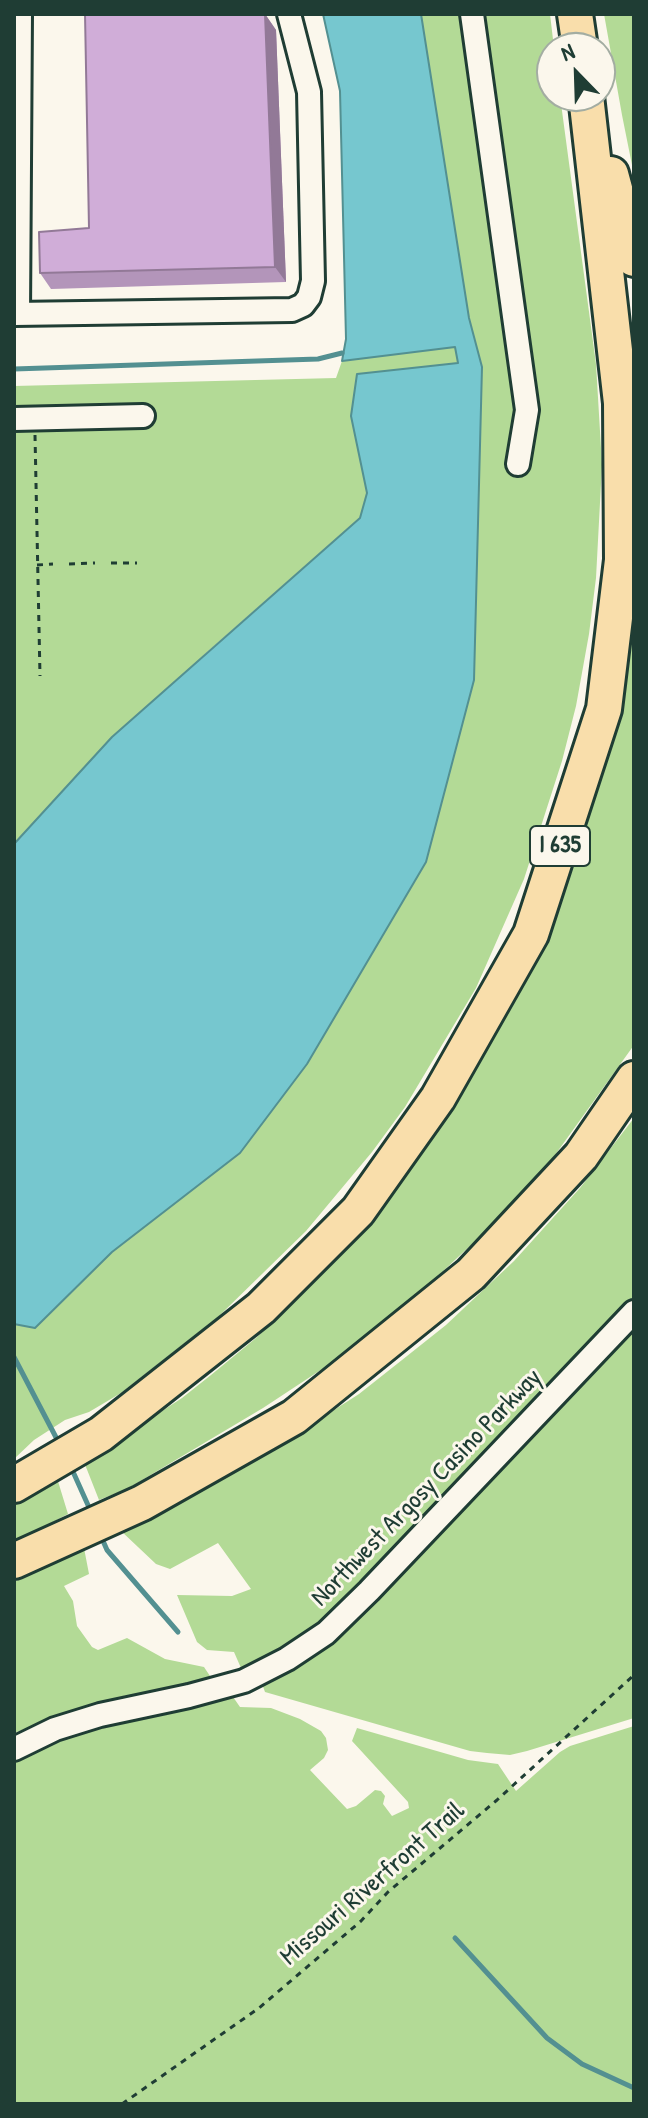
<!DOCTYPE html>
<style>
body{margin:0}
#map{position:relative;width:648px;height:2118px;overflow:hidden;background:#fbf7ec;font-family:"Patrick Hand",sans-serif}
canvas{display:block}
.frame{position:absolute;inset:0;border:16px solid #1f3d34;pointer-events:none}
.north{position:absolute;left:536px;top:32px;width:80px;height:80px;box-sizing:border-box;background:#fbf7ec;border:2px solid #a3ada2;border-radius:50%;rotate:337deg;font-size:22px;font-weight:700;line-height:32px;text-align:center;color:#1f3d34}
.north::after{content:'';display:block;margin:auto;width:28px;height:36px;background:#1f3d34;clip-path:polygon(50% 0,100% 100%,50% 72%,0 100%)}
</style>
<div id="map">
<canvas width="648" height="2118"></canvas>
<div class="frame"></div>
<div class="north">N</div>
</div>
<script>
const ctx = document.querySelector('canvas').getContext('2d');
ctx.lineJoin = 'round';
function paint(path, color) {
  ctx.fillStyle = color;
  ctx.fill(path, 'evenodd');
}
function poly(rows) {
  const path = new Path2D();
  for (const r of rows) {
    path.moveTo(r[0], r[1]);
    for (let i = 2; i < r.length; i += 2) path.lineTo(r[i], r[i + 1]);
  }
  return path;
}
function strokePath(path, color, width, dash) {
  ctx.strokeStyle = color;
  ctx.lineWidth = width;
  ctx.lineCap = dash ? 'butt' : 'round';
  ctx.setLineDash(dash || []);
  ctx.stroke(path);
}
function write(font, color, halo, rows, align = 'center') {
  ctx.font = font + ' "Patrick Hand",sans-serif';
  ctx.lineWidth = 6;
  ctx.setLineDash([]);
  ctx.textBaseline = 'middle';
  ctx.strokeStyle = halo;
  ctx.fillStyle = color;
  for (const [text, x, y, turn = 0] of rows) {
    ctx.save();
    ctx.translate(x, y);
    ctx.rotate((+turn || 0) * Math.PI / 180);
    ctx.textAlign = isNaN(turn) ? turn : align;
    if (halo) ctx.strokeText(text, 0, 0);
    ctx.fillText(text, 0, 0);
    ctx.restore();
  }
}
paint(poly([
 [421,14,550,14,554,48,552,48,552,96,560,96,596,364,602,465,596,578,589,634,576,706,562,761,524,879,476,988,405,1107,372,1152,306,1231,218,1317,121,1393,89,1412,65,1420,34,1440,14,1459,14,1324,35,1328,112,1252,480,405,482,367,469,318],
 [604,14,634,14,634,175,622,115],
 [455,347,458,364,351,416,367,493,360,518,206,653,14,844,14,386,336,378,342,361],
 [634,602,634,1045,555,1155,504,1214,408,1304,348,1352,263,1408,127,1489,99,1500,84,1462,182,1398,211,1375,256,1338,307,1288,349,1245,391,1193,470,1080,530,970,560,902,586,829,618,706],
 [634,1118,634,1296,341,1602,313,1627,272,1654,241,1668,234,1652,207,1650,197,1642,177,1595,232,1596,251,1589,218,1543,170,1569,156,1564,120,1530,256,1460,359,1394,402,1360,446,1325,514,1261,580,1188],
 [634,1325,634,1718,527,1751,510,1755,487,1753,470,1751,265,1692,261,1681],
 [57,1478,68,1514,14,1542,14,1500],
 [84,1548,89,1574,64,1586,73,1601,77,1626,92,1647,98,1650,127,1638,165,1659,204,1667,210,1676,208,1681,84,1707,14,1733,14,1582],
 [231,1694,240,1707,271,1708,300,1719,321,1731,326,1738,328,1750,324,1758,310,1770,347,1809,356,1806,375,1790,381,1791,385,1796,383,1804,392,1816,409,1808,408,1802,352,1741,357,1728,468,1760,498,1764,516,1791,560,1752,570,1746,634,1726,634,2104,14,2104,14,1761,91,1727]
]), '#b3da96');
const water = poly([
 [323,14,421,14,469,318,482,367,474,680,426,862,307,1064,240,1153,112,1252,35,1328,14,1324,14,844,112,737,360,518,367,493,351,416,357,374,458,363,455,347,342,361,346,339,340,91,323,14]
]);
paint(water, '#76c7cf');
strokePath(water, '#539091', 2);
strokePath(poly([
 [14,369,318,359,342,353],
 [14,1357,60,1445],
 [70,1465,92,1514],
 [100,1534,107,1550,178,1632],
 [455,1938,547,2038,582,2064,634,2088]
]), '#539091', 5);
const minor = poly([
 [472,14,527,410,518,464],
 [14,314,292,310,303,305,309,297,313,281,309,92,289,14],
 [18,314,20,14],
 [14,419,143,416],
 [14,1749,55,1729,100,1715,189,1696,244,1681,287,1659,326,1633,369,1591,634,1312]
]);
const highway = poly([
 [575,14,580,48],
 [611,174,634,259],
 [14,1485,101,1434,261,1308,358,1211,438,1098,531,934,604,709,622,560,621,403,586,96],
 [14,1561,142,1503,294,1417,471,1274,581,1156,634,1079]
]);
strokePath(minor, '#1f3d34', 28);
strokePath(highway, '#1f3d34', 40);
strokePath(poly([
 [35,435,40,676],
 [111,563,137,563],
 [69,564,95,563],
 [37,565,53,564],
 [122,2104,259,2008,361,1921,388,1892,497,1800,634,1675]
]), '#1f3d34', 3, [6, 6]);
strokePath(minor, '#fbf7ec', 22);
strokePath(highway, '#f9deab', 34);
paint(poly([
 [85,14,265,14,276,30,286,282,51,289,40,273,89,228]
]), '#b395ba');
paint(poly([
 [265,14,276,30,286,282,275,267]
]), '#927997');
const building = poly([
 [85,14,265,14,275,267,40,273,39,232,89,228,85,14]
]);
paint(building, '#d0add8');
strokePath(building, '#927997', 2);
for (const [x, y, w] of [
 [560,846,60]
]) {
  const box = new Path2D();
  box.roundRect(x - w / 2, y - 20, w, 40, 6);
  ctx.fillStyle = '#fbf7ec';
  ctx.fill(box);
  strokePath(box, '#1f3d34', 2);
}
write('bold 24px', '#1f3d34', null, [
 ["I 635",560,846]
]);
write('26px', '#1f3d34', '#fbf7ec', [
 ["Northwest Argosy Casino Parkway",427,1488,-46],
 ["Missouri Riverfront Trail",373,1884,-41]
]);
</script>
